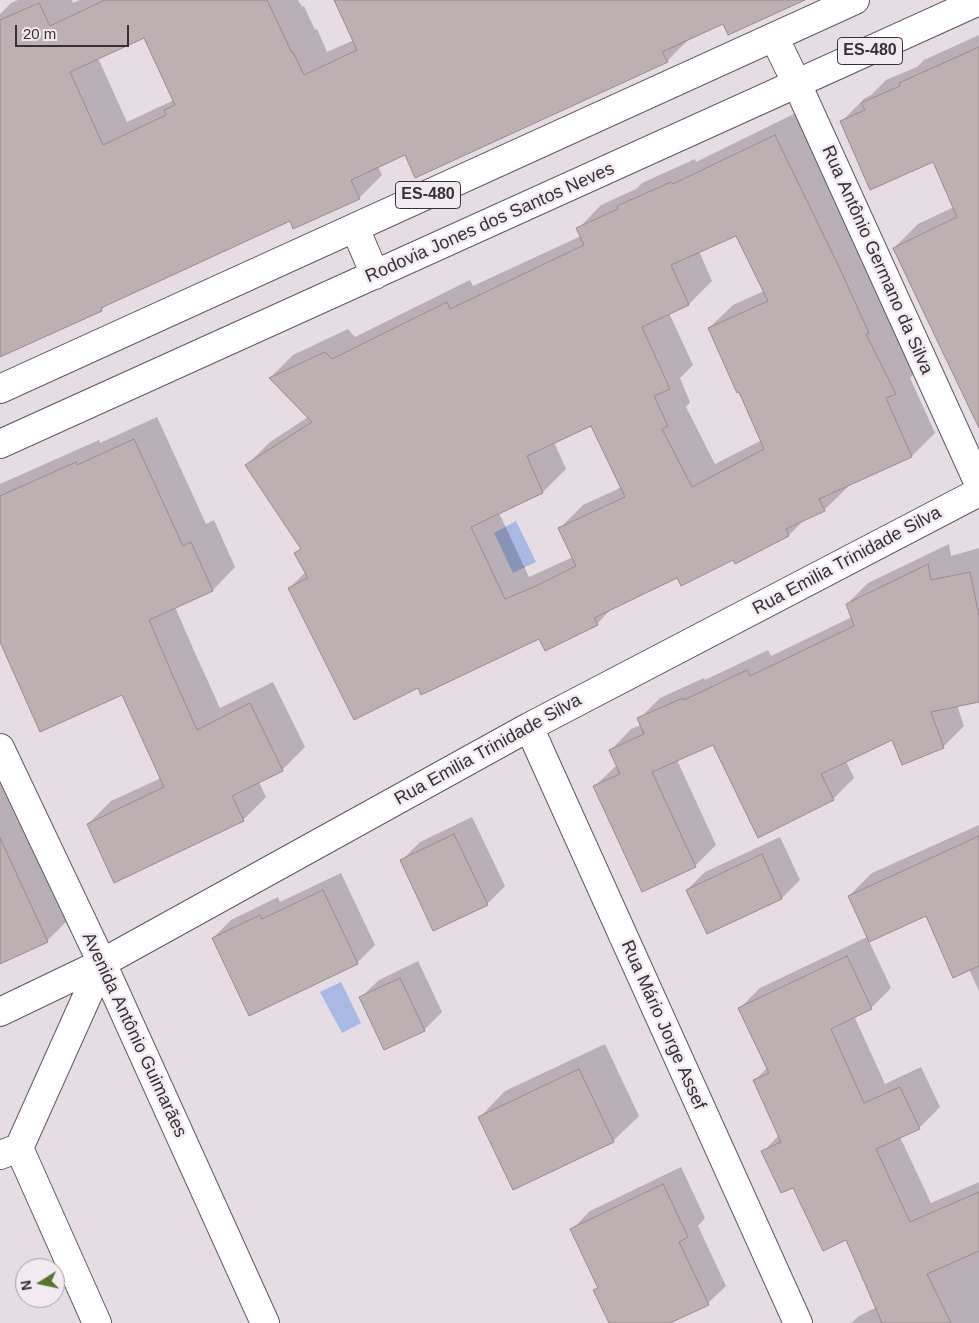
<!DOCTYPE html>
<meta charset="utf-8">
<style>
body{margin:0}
#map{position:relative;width:979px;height:1323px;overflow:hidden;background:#e6dce4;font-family:Arial,sans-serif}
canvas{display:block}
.north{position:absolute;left:15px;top:1258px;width:50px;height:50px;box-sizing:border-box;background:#f3e9f1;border:1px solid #a79fa5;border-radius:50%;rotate:260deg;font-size:14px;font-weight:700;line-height:20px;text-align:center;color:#353134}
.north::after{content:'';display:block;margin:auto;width:18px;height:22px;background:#56752b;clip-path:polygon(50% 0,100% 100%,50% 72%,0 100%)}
.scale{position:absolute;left:15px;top:25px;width:114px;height:22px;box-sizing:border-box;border:2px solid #353134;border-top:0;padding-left:6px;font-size:15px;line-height:18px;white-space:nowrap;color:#353134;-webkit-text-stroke:4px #f3e9f1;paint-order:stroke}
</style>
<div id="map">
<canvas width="979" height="1323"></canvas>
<div class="north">N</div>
<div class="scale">20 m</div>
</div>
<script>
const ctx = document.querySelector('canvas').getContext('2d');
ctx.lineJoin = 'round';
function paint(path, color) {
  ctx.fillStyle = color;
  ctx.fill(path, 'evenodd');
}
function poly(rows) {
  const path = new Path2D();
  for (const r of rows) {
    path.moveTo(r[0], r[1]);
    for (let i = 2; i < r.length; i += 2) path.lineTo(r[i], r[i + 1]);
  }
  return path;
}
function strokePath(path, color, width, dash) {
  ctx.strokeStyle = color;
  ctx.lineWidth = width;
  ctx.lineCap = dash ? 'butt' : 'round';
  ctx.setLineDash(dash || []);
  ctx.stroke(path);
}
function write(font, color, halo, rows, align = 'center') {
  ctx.font = font + ' Arial,sans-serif';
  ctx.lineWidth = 5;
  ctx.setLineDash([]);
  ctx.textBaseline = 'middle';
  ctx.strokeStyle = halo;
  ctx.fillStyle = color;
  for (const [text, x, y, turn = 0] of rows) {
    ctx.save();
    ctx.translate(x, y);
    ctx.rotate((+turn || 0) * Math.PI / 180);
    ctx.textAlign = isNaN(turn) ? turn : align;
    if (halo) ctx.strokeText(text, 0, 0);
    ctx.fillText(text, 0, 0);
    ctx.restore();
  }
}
paint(poly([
 [516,521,536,562,513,573,494,533],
 [341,982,361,1023,342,1033,320,992]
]), '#aab9e4');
paint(poly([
 [18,0,72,0,73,3,80,0,298,0,302,7,304,6,315,30,317,29,327,52,354,40,336,0,796,0,724,22,691,37,667,61,406,153,378,166,382,175,359,198,291,219,109,303,101,310,0,356,0,14,11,3],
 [145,37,174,100,127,122,98,58],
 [979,35,979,425,894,248,918,224,954,207,934,160,841,122,865,98,871,95,886,80,917,67,924,60],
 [798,112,918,370,910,378,935,433,912,456,847,485,848,487,824,510,804,520,789,535,733,558,678,576,613,607,597,624,539,637,419,686,289,588,306,572,296,554,301,548,247,465,270,442,308,417,270,378,293,355,348,329,355,337,470,280,473,286,581,236,578,229,601,205,636,189,642,183,695,159,696,162],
 [737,235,764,291,733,305,709,328,762,440,715,464,686,407,690,402,680,378,693,365,669,313,689,304,712,281,699,251],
 [592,424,622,487,583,505,560,528,573,557,529,577,499,513,543,492,566,469,554,442],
 [157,417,206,524,214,520,235,567,213,590,175,607,195,653,220,708,273,682,305,747,282,770,259,782,266,797,243,820,88,824,111,801,161,778,122,693,0,638,0,484,99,440,100,443],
 [949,544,951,556,979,548,979,700,957,705,964,726,943,747,892,738,846,761,854,778,833,799,713,744,677,760,716,845,695,866,595,786,617,765,611,750,631,729,641,725,639,719,660,698,704,678,705,680,768,650,771,656,852,617,847,604,868,583],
 [0,776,67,921,47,941,0,962],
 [472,817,505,886,487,904,402,860,420,842],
 [979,825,979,991,969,969,926,915,869,941,891,988,871,1008,854,1016,885,1084,921,1067,940,1107,919,1128,900,1137,931,1203,979,1182,979,1323,851,1323,859,1316,877,1307,847,1238,794,1186,763,1152,779,1135,755,1080,768,1067,740,1008,760,988,867,937,849,896,872,873],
 [780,837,800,880,782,898,707,933,687,890,705,872],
 [341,873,375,945,357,963,213,938,231,920,278,897,280,902],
 [418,961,442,1012,424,1030,361,997,379,980],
 [605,1044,639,1116,613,1141,480,1117,505,1091],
 [681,1167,705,1218,698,1226,726,1286,708,1303,667,1323,610,1323,595,1290,599,1286,572,1229,590,1211]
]), '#0003');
const building = poly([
 [105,0,267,0,292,53,293,52,304,75,357,50,334,0,805,0,728,35,723,24,662,52,668,62,415,178,405,155,351,180,360,199,293,229,290,221,101,308,102,311,0,357,0,20,39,3,50,26,105,0],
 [144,38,175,105,164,110,166,115,103,145,70,72,144,38],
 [979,47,979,428,893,248,957,217,933,162,870,190,840,121,865,110,861,103,900,86,899,83,979,47],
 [775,135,840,269,869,333,866,334,896,394,886,398,912,457,819,499,825,511,786,529,789,536,735,564,733,560,681,586,677,578,594,618,598,625,545,651,539,639,421,695,418,688,354,720,288,588,308,578,294,553,301,549,245,465,312,422,269,378,325,352,332,359,447,302,450,309,584,245,576,228,618,209,617,206,671,182,673,184,775,135],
 [736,236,768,301,708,328,737,393,739,392,764,449,692,487,662,429,668,426,654,396,670,389,642,327,689,305,671,265,736,236],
 [591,426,625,497,558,528,576,566,536,586,505,599,471,527,543,493,527,456,591,426],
 [134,439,183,546,191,542,213,591,149,620,173,676,197,730,250,703,283,771,232,796,244,821,114,883,87,824,164,787,122,695,40,732,0,642,0,496,76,462,77,465,134,439],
 [928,564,931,580,970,572,979,616,979,702,931,712,944,748,902,765,892,740,821,774,834,800,758,838,713,745,652,772,696,867,642,892,593,786,620,774,609,750,644,734,637,718,683,698,684,700,747,670,750,676,854,626,846,604,928,564],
 [454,834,488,905,433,931,400,860,454,834],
 [979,836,979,966,953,978,926,916,869,942,848,896,979,836],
 [0,838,48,942,0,964,0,838],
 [762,854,782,899,707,934,686,890,762,854],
 [323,890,358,964,249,1016,212,938,260,915,262,919,323,890],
 [847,956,872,1009,831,1029,864,1103,900,1087,920,1129,876,1149,910,1222,979,1192,979,1251,927,1274,951,1323,882,1323,846,1240,823,1251,793,1188,781,1193,761,1151,781,1142,753,1080,769,1073,738,1008,847,956],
 [400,978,425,1031,384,1050,359,997,400,978],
 [579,1069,614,1142,513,1190,478,1117,579,1069],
 [663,1184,688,1237,679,1242,709,1305,670,1323,609,1323,593,1290,598,1288,570,1229,663,1184]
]);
paint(building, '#bcb0b2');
strokePath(building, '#978c8e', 1);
const minor = poly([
 [774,37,797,84,979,484],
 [529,727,798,1323],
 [0,748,102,963,265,1323],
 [0,1012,102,963,529,727,979,492],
 [19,1148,102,963],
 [0,1155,19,1148,97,1323]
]);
const major = poly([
 [355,228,375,275],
 [0,389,855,0],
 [0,444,979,1]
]);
strokePath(minor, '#61595f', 30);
strokePath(major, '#61595f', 30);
strokePath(minor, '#fff', 28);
strokePath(major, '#fff', 28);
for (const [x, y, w] of [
 [870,51,65],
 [428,195,65]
]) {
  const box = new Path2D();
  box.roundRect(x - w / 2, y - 13.5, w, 27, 4);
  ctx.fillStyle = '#f3e9f1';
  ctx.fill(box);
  strokePath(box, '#353134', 1);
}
write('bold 16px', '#353134', null, [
 ["ES-480",870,51],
 ["ES-480",428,195]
]);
write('18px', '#353134', '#f3e9f1', [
 ["Rodovia Jones dos Santos Neves",490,223,-24],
 ["Rua Antônio Germano da Silva",877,260,66],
 ["Rua Emilia Trinidade Silva",847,561,-28],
 ["Rua Emilia Trinidade Silva",488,750,-29],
 ["Rua Mário Jorge Assef",663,1025,66],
 ["Avenida Antônio Guimarães",134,1035,65]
]);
</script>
